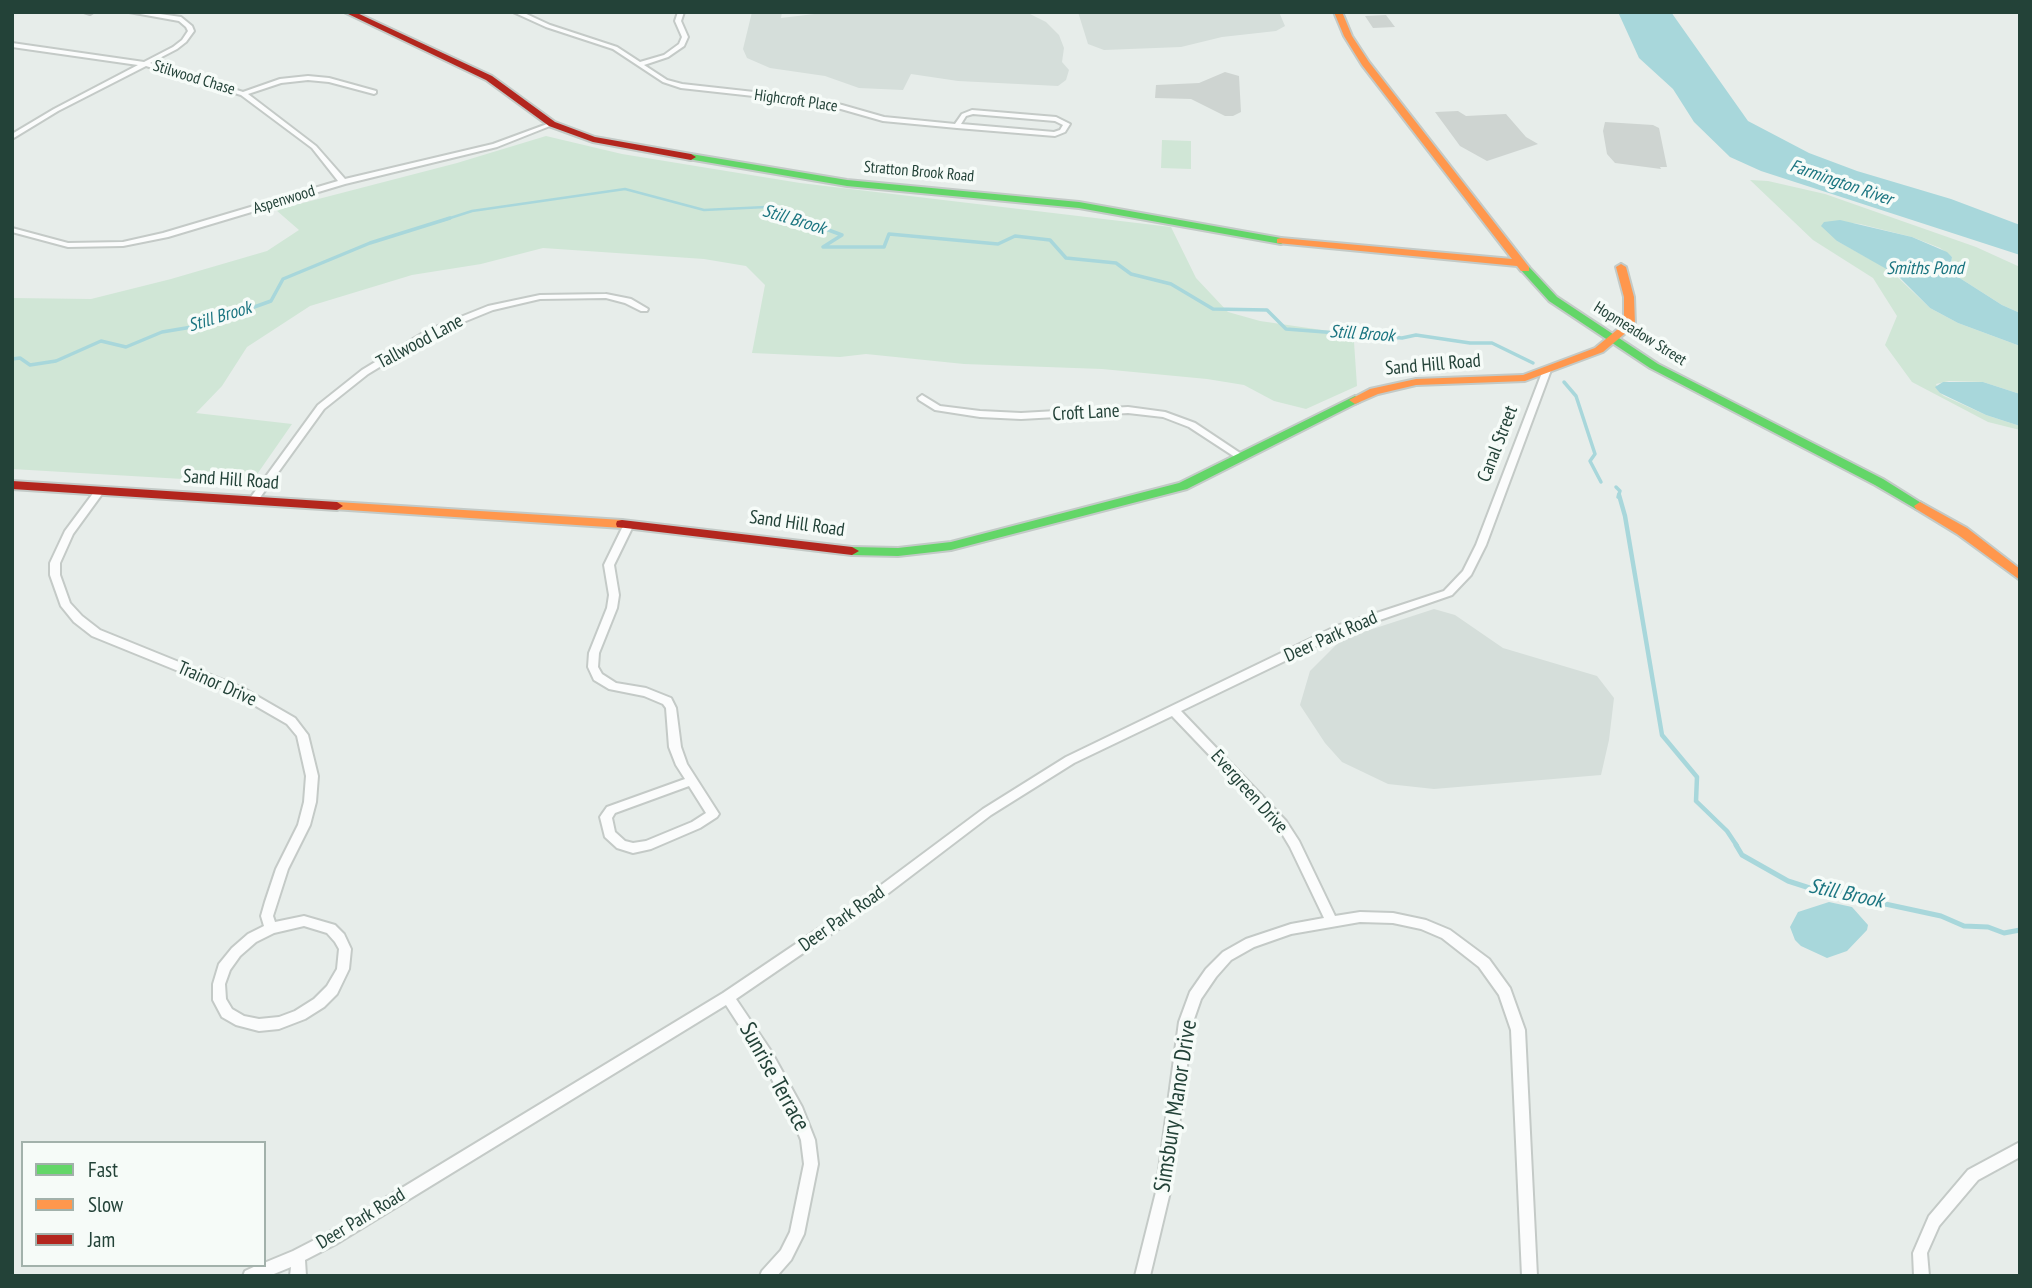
<!DOCTYPE html>
<style>
body{margin:0}
#map{position:relative;width:2032px;height:1288px;overflow:hidden;background:#e7edea;font-family:"PT Sans Narrow",sans-serif}
canvas{display:block}
.frame{position:absolute;inset:0;border:14px solid #234238;pointer-events:none}
.legend{position:absolute;left:21px;top:1141px;width:245px;height:126px;box-sizing:border-box;background:#f6fbf8;border:2px solid #a2b1ab;margin:0;padding:9px 12px;list-style:none;font-size:21px;color:#234238}
.legend li{display:flex;align-items:center;gap:14px;height:35px}
.legend b{width:35px;border:2px solid #a2b1ab}
</style>
<div id="map">
<canvas width="2032" height="1288"></canvas>
<div class="frame"></div>
<ul class="legend">
<li><b style="height:9px;background:#63d668"></b>Fast</li>
<li><b style="height:9px;background:#ff974d"></b>Slow</li>
<li><b style="height:9px;background:#b3261e"></b>Jam</li>
</ul>
</div>
<script>
const ctx = document.querySelector('canvas').getContext('2d');
ctx.lineJoin = 'round';
function paint(path, color) {
  ctx.fillStyle = color;
  ctx.fill(path, 'evenodd');
}
function poly(rows) {
  const path = new Path2D();
  for (const r of rows) {
    path.moveTo(r[0], r[1]);
    for (let i = 2; i < r.length; i += 2) path.lineTo(r[i], r[i + 1]);
  }
  return path;
}
function strokePath(path, color, width, dash) {
  ctx.strokeStyle = color;
  ctx.lineWidth = width;
  ctx.lineCap = dash ? 'butt' : 'round';
  ctx.setLineDash(dash || []);
  ctx.stroke(path);
}
function write(font, color, halo, rows, align = 'center') {
  ctx.font = font + ' "PT Sans Narrow",sans-serif';
  ctx.lineWidth = 7;
  ctx.setLineDash([]);
  ctx.textBaseline = 'middle';
  ctx.strokeStyle = halo;
  ctx.fillStyle = color;
  for (const [text, x, y, turn = 0] of rows) {
    ctx.save();
    ctx.translate(x, y);
    ctx.rotate((+turn || 0) * Math.PI / 180);
    ctx.textAlign = isNaN(turn) ? turn : align;
    if (halo) ctx.strokeText(text, 0, 0);
    ctx.fillText(text, 0, 0);
    ctx.restore();
  }
}
paint(poly([
 [752,12,782,12,781,18,831,12,1026,12,1046,22,1059,35,1064,48,1062,62,1069,70,1066,80,1058,86,958,81,911,74,903,90,859,88,825,76,770,68,747,58,743,49],
 [1078,12,1279,12,1285,26,1276,31,1222,37,1181,47,1104,50,1088,44],
 [1434,609,1455,615,1503,648,1597,676,1614,698,1609,740,1601,775,1434,789,1388,784,1342,762,1325,743,1300,705,1310,671,1342,639]
]), '#d5deda');
paint(poly([
 [546,136,622,154,800,183,1171,227,1196,278,1228,312,1260,321,1336,332,1354,342,1357,386,1306,409,1274,401,1244,385,1207,379,1102,369,964,364,866,354,840,357,752,353,765,285,746,266,704,259,543,248,481,264,412,275,310,306,247,347,222,386,196,413,292,424,251,483,12,469,12,298,91,299,171,279,267,251,299,230,276,210,457,163],
 [1162,140,1191,141,1191,169,1161,168],
 [1750,180,1768,181,1825,194,1976,247,2020,267,2020,313,2002,305,1955,275,1950,270,1952,257,1940,248,1912,237,1860,224,1831,221,1837,241,1890,270,1930,308,1958,323,2020,346,2020,394,1983,382,1949,381,1936,384,1940,393,1944,396,1986,415,2020,426,2020,430,1988,422,1912,382,1885,345,1897,316,1873,278,1813,240]
]), '#d0e6d6');
paint(poly([
 [1618,12,1671,12,1748,121,1809,153,1857,171,1951,199,2020,225,2020,255,1761,171,1730,157,1694,122,1673,89,1639,58],
 [1840,220,1912,237,1947,252,1952,257,1950,270,1955,275,2002,305,2020,313,2020,346,1958,323,1930,308,1897,275,1837,241,1821,226,1824,222],
 [1943,382,1983,382,2020,394,2020,426,1986,415,1940,393,1935,387],
 [1829,902,1852,907,1868,925,1867,930,1847,951,1827,958,1801,946,1795,940,1790,927,1798,912]
]), '#a8d7db');
strokePath(poly([
 [444,220,472,211,625,189,704,210,766,207,801,220]
]), '#a8d7db', 2.5);
strokePath(poly([
 [796,218,842,235,823,247,884,247,889,234,998,244,1015,236,1050,240,1066,258,1116,263,1131,274,1171,284,1213,309,1267,310,1286,329,1402,338,1416,335,1470,343,1492,343,1533,363],
 [12,359,20,358,30,365,56,361,101,341,126,347,162,332,204,325,271,301,283,279,370,243,450,218],
 [1564,382,1576,396,1595,454,1590,461,1601,482],
 [1616,487,1620,491,1618,497]
]), '#a8d7db', 3.5);
strokePath(poly([
 [1619,495,1625,516,1662,735,1697,777,1696,801,1727,831,1737,846]
]), '#a8d7db', 4.5);
strokePath(poly([
 [1736,845,1742,855,1788,881,1819,891,1831,888,1862,899,1941,916,1964,926,1988,927,2004,933,2020,930]
]), '#a8d7db', 5);
paint(poly([
 [1386,15,1395,27,1373,28,1365,16],
 [1225,72,1239,76,1241,112,1233,116,1225,116,1191,99,1155,98,1156,85,1199,83],
 [1458,111,1466,116,1506,114,1526,137,1538,144,1487,161,1460,146,1435,112],
 [1605,122,1653,125,1659,128,1667,167,1660,167,1661,169,1615,163,1607,154,1603,131]
]), '#ced4d1');
const street = poly([
 [84,12,93,12,90,14,84,12],
 [129,12,146,12,181,17,192,26,194,31,186,42,177,49,150,63,243,92,280,79,308,76,329,78,376,91,376,93,374,94,329,82,308,80,281,83,248,94,316,146,345,179,493,144,550,123,555,124,497,147,345,184,168,237,123,246,68,247,12,232,12,228,68,243,123,242,163,233,338,181,312,148,241,95,146,66,58,111,12,139,12,134,54,109,138,65,12,47,12,43,144,62,173,47,182,40,188,31,186,27,179,21,129,12],
 [513,12,522,12,550,25,617,47,640,62,664,55,679,44,682,37,675,21,678,12,684,12,681,21,688,37,684,46,668,57,644,65,667,80,682,84,799,97,842,105,884,117,955,124,962,114,972,110,1056,117,1070,124,1065,132,1055,136,957,128,883,121,841,109,799,101,681,88,663,82,613,49,546,27,513,12],
 [973,114,1055,121,1063,125,1060,130,1054,132,961,124,966,116,973,114],
 [606,294,631,299,648,309,647,311,641,311,625,303,606,298,540,299,493,310,434,334,368,374,324,409,256,503,253,504,248,501,318,405,362,370,428,330,488,306,540,295,606,294],
 [1547,367,1551,370,1486,545,1471,575,1452,595,1345,632,1181,711,1286,821,1299,841,1335,916,1360,912,1393,913,1426,920,1450,930,1489,959,1510,988,1525,1030,1537,1276,1522,1276,1511,1030,1499,995,1479,967,1442,938,1421,929,1393,923,1360,922,1291,934,1254,947,1231,960,1216,977,1201,999,1193,1022,1170,1192,1150,1276,1135,1276,1156,1192,1179,1022,1190,992,1206,969,1223,952,1246,939,1291,924,1324,918,1290,847,1278,827,1172,716,1074,763,991,815,869,908,736,999,771,1051,802,1107,815,1140,818,1164,804,1234,791,1260,777,1276,760,1276,762,1271,781,1250,790,1232,804,1164,801,1140,791,1115,761,1059,726,1005,336,1244,305,1260,306,1276,290,1276,291,1267,269,1276,243,1276,245,1271,258,1265,264,1265,264,1263,293,1251,326,1234,723,993,861,900,983,809,1066,757,1337,626,1444,591,1463,571,1476,545,1543,370,1547,367],
 [922,395,940,406,980,411,1021,413,1128,407,1165,412,1195,423,1246,457,1244,459,1238,459,1189,427,1163,417,1128,413,1021,419,980,417,935,410,919,400,918,398,922,395],
 [100,487,105,490,73,534,60,563,60,575,70,603,82,616,100,630,243,688,295,718,308,735,318,776,316,802,310,825,288,869,273,916,275,922,304,916,335,925,344,934,351,949,349,969,337,994,324,1007,305,1019,279,1029,259,1031,236,1025,222,1017,213,1000,213,984,219,964,232,948,248,934,264,926,261,916,265,902,276,869,298,825,304,802,306,776,297,736,287,724,235,694,92,636,74,622,61,606,50,575,50,563,65,531,97,488,100,487],
 [304,926,327,933,335,942,339,949,337,969,327,986,314,999,295,1011,279,1017,259,1019,244,1016,232,1009,226,999,225,984,230,970,240,956,256,942,274,933,304,926],
 [629,521,634,524,614,565,619,595,617,608,599,653,598,667,602,674,616,683,646,688,671,698,676,708,681,747,687,764,719,814,717,817,700,828,651,849,633,853,617,848,605,837,600,817,602,814,607,807,685,779,676,765,669,747,666,708,663,704,644,696,609,689,594,680,588,667,589,653,607,608,609,595,604,565,624,524,629,521],
 [689,786,706,813,692,822,646,841,633,843,625,841,615,832,612,818,615,813,689,786],
 [2020,1142,2020,1157,1978,1180,1939,1226,1927,1253,1929,1276,1914,1276,1913,1253,1929,1216,1968,1170,2020,1142]
]);
const fast = poly([
 [691,154,847,180,1079,202,1281,238,1286,241,1281,244,1079,208,847,186,688,159,688,155,691,154],
 [1525,266,1529,267,1557,297,1658,364,1883,479,1926,506,1920,510,1916,509,1875,485,1650,368,1549,301,1520,269,1525,266],
 [1355,396,1361,400,1359,402,1187,489,951,550,898,556,852,555,845,551,852,547,898,548,951,542,1179,483,1355,396]
]);
const slow = poly([
 [1334,12,1342,12,1352,36,1369,62,1529,267,1529,271,1521,271,1517,266,1277,243,1277,239,1281,238,1512,259,1362,65,1344,36,1334,12],
 [1621,264,1626,267,1634,297,1635,325,1603,352,1525,381,1416,385,1378,394,1355,404,1349,400,1370,389,1416,379,1523,375,1595,348,1624,324,1624,297,1616,267,1621,264],
 [337,502,622,520,628,524,622,528,333,509,331,506,337,502],
 [1920,502,1967,528,2020,569,2020,580,1957,534,1916,509,1914,506,1920,502]
]);
const jam = poly([
 [344,12,355,12,492,76,555,122,595,137,691,154,696,157,691,160,593,142,549,126,486,80,344,12],
 [12,481,337,502,343,506,337,510,12,489,12,481],
 [622,520,852,547,859,551,852,555,617,527,616,524,617,521,622,520]
]);
strokePath(street, '#c4cac7', 4);
strokePath(fast, '#c3cac7', 4);
strokePath(slow, '#c3cac7', 4);
strokePath(jam, '#c3cac7', 4);
paint(street, '#fbfcfc');
paint(fast, '#63d668');
paint(slow, '#ff974d');
paint(jam, '#b3261e');
write('16px', '#234238', '#f6fbf8', [
 ["Stilwood Chase",194,78,17],
 ["Highcroft Place",796,101,8],
 ["Stratton Brook Road",919,172,5],
 ["Aspenwood",284,200,-17],
 ["Hopmeadow Street",1640,334,32]
]);
write('italic 18px', '#1b7581', '#f6fbf8', [
 ["Farmington River",1841,183,19],
 ["Still Brook",794,220,17],
 ["Smiths Pond",1925,269],
 ["Still Brook",220,317,-17],
 ["Still Brook",1362,334,4]
]);
write('19px', '#234238', '#f6fbf8', [
 ["Tallwood Lane",420,342,-28],
 ["Sand Hill Road",1433,365,-5],
 ["Croft Lane",1086,413,-3],
 ["Canal Street",1498,444,-69],
 ["Sand Hill Road",231,480,4],
 ["Sand Hill Road",797,524,8],
 ["Deer Park Road",1331,637,-24],
 ["Trainor Drive",217,684,24],
 ["Evergreen Drive",1249,792,48],
 ["Deer Park Road",842,919,-35],
 ["Deer Park Road",361,1219,-31]
]);
write('italic 21px', '#1b7581', '#f6fbf8', [
 ["Still Brook",1846,894,12]
]);
write('23px', '#234238', '#f6fbf8', [
 ["Sunrise Terrace",774,1077,61],
 ["Simsbury Manor Drive",1176,1106,-81]
]);
</script>
